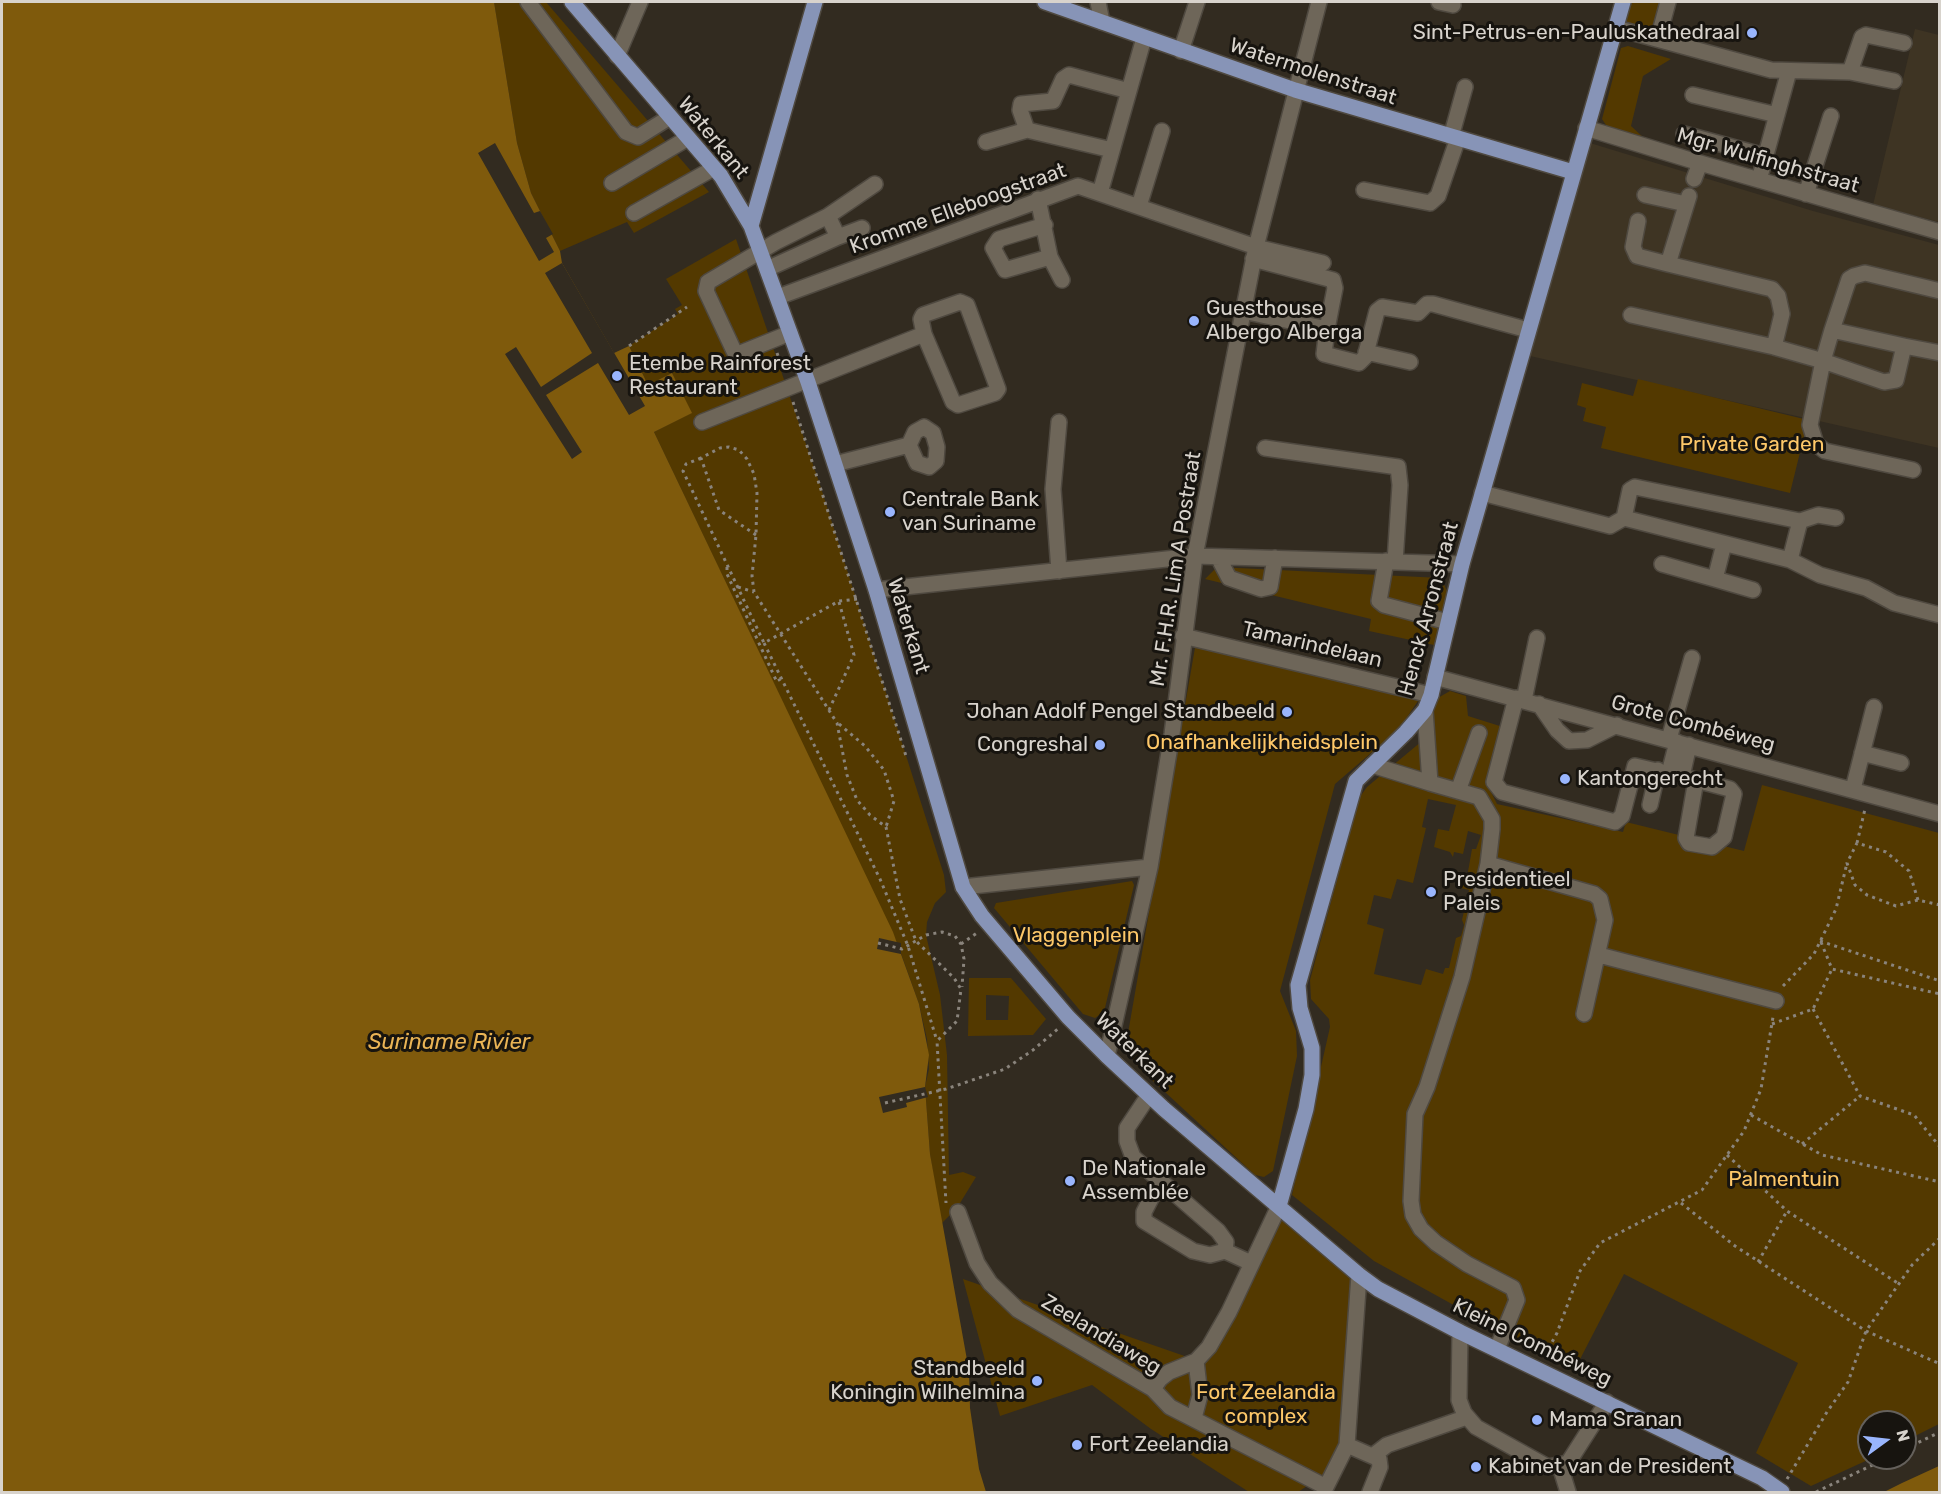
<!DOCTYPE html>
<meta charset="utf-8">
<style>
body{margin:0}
#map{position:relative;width:1941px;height:1494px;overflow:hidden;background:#322b20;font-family:Rubik,sans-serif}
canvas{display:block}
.frame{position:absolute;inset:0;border:3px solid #d8d3cc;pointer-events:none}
.north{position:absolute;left:1857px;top:1410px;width:60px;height:60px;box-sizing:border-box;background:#17140f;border:2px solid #64605b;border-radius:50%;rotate:75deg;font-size:16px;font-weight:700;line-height:24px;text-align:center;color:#d8d3cc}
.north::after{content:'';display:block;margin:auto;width:21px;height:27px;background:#99b5fd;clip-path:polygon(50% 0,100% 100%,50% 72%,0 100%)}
</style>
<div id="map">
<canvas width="1941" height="1494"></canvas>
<div class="frame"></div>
<div class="north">N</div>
</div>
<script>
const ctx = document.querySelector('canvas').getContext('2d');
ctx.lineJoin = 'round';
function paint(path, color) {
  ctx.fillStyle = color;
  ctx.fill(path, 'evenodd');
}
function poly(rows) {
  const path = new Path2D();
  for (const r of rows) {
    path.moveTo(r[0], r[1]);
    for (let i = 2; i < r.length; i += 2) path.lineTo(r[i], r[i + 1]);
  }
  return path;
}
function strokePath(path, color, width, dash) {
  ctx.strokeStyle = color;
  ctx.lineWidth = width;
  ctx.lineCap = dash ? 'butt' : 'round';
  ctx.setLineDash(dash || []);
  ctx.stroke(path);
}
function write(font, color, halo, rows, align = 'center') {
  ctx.font = font + ' Rubik,sans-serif';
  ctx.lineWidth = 6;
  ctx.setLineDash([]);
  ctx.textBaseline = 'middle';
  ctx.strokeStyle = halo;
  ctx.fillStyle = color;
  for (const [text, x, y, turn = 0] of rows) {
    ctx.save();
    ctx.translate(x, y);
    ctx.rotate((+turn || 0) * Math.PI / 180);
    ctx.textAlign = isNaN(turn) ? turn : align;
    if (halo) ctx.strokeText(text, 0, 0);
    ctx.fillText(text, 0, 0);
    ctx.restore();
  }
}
paint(poly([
 [1915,29,1939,35,1939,222,1873,205],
 [1590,143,1813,211,1939,245,1939,448,1530,356]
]), '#3e3423');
paint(poly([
 [494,2,546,2,709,192,634,233,627,222,560,251,531,193,517,143],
 [1632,2,1664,2,1658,29,1649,34,1630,28,1626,22],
 [1628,46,1671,59,1643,76,1631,126,1644,138,1608,128,1602,119,1621,48],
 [736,239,820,485,944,875,946,892,935,903,927,922,926,935,940,995,947,1055,949,1175,963,1172,976,1177,957,1208,941,1224,930,1154,925,1087,929,1069,927,1039,919,1004,898,945,654,432,691,413,672,373,648,385,629,346,678,314,675,309,682,305,666,279],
 [1638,379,1808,420,1790,493,1601,448,1606,427,1583,421,1586,408,1577,405,1582,383,1633,396],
 [1217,567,1441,578,1448,593,1434,645,1369,631,1371,619,1205,579],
 [1196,642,1420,698,1399,729,1335,784,1280,991,1296,1031,1297,1056,1273,1171,1264,1177,1255,1175,1140,1069,1130,1054,1127,1039],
 [1450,691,1466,696,1468,716,1503,727,1489,788,1497,804,1623,832,1626,822,1744,851,1762,785,1939,833,1939,1424,1905,1441,1905,1422,1869,1422,1869,1458,1872,1458,1811,1486,1756,1453,1798,1363,1624,1274,1576,1367,1526,1345,1374,1261,1292,1195,1330,1027,1329,1019,1311,999,1310,980,1359,798,1367,787,1422,741,1436,699],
 [1428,799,1456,805,1449,831,1438,829,1434,847,1450,852,1453,857,1454,852,1463,854,1468,831,1481,835,1476,849,1472,849,1466,883,1462,882,1461,888,1469,890,1462,920,1464,925,1461,936,1456,938,1449,968,1445,968,1443,974,1426,969,1421,985,1374,974,1384,929,1367,924,1374,895,1391,899,1397,879,1413,883,1426,828,1422,827],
 [1132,881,1134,885,1104,1012,1095,1018,1083,1014,994,908,996,903],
 [969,978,1011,978,1046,1019,1033,1035,968,1036],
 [986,995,1009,996,1008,1020,986,1020],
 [1279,1206,1359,1275,1344,1451,1334,1468,1298,1492,1249,1492,1151,1429,1092,1385,1000,1416,963,1279,1196,1360]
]), '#533900');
paint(poly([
 [2,2,494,2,517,143,531,193,560,251,562,263,614,353,629,346,648,385,672,373,692,413,654,432,893,932,919,1004,929,1055,925,1087,930,1154,969,1371,970,1408,979,1469,986,1492,2,1492],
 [1939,1466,1939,1492,1884,1492,1902,1483]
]), '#7f5a0c');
paint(poly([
 [495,143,534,213,540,211,553,234,546,238,554,252,539,261,478,153],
 [562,263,645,406,629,415,598,363,546,395,582,452,572,459,505,354,516,347,541,387,592,353,545,273],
 [879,938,901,943,901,954,877,949],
 [925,1087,928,1097,906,1103,907,1107,883,1113,879,1097]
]), '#322b20');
const minor = poly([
 [528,2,626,132,638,137,670,117],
 [1098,2,1102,22],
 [1439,2,1453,5],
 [1616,28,1771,70,1850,72,1894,81],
 [1658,39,1668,2],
 [1181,51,1197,2],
 [617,56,640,2],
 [1850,72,1862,37,1866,35,1904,43],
 [1693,95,1777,115],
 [1586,128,1700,163,1940,232],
 [1027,130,1020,110,1021,104,1053,101,1063,79,1069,75,1129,91],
 [1684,134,1765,156],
 [1451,137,1465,87],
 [986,142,1027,130,1112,150],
 [1694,179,1700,163],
 [1759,180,1789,71],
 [612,183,688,138],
 [1364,190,1430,203,1438,196,1458,138],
 [1100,193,1144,38],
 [1806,194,1831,116],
 [1645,195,1686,204],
 [1038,199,1050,257,1062,280],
 [1139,206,1162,131],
 [634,213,714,168],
 [828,216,838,237,862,228],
 [1638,221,1633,247,1637,256,1668,264,1689,196],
 [1045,225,999,239,993,248,1005,270,1050,257],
 [1253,259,1333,280,1335,288,1327,329],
 [767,269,838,237],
 [778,297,1078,186,1256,247,1323,263],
 [960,302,967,305,998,389,995,393,958,405,953,402,924,334,921,319,923,315,960,302],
 [1243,311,1327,329,1324,354,1359,363,1365,357,1377,311,1382,307,1418,313,1427,304,1433,304,1528,330],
 [1631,315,1774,347,1782,314,1778,296,1772,289,1668,264],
 [1832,330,1904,346,1896,380,1884,382,1823,361,1832,330],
 [1832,330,1849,279,1854,276,1865,273,1940,291],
 [790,333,738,354,734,351,706,291,708,282,776,242,828,216,875,184],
 [1904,346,1940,353],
 [1774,347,1823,361,1810,425,1816,444,1825,451,1913,470],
 [1366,352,1410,362],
 [702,422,924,334],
 [924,427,933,433,937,447,936,461,929,467,917,463,909,445,915,432,924,427],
 [1265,448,1398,467,1400,485,1395,562],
 [835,464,909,445],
 [1482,493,1610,526,1624,518,1630,490,1635,487,1800,521,1790,560,1624,518],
 [1800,521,1818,515,1836,518],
 [1724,544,1715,579,1753,590],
 [1218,557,1229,578,1261,589,1270,587,1275,558],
 [1790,560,1820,575,1866,588,1894,603,1940,615],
 [1386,561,1379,601,1384,605,1448,622],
 [1662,564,1715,579],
 [1059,571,1053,489,1059,422],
 [876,590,1195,556,1462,564],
 [1183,636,1431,695],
 [1435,677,1940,814],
 [1516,698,1494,782,1502,792,1615,822,1622,816,1635,766,1696,780,1730,789,1734,794,1724,837,1712,847,1689,843,1686,838,1696,780],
 [1524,700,1537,638],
 [1539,704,1557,730,1569,741,1587,740,1617,725],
 [1425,710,1430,783,1479,797,1492,819,1492,829,1488,864,1462,977,1427,1087,1415,1114,1411,1201,1413,1215,1421,1229,1436,1243,1467,1264,1513,1288,1517,1300,1497,1349],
 [1669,739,1692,658],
 [1862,753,1901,763],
 [1372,765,1430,783],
 [1669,773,1677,742],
 [1682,776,1689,745],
 [1853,789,1874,707],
 [1458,791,1479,733],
 [1650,805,1658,770],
 [1488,864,1594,894,1600,899,1605,920,1584,1014],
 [963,887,1150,867],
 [1599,955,1776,1001],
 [1107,1056,1150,867,1172,734,1195,556,1256,247,1319,2],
 [1149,1095,1127,1128,1127,1141,1133,1157,1218,1231,1226,1242,1225,1251],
 [1161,1179,1144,1212,1144,1221,1193,1251,1210,1255,1225,1251,1251,1263],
 [958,1212,977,1263,990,1283,1018,1310,1153,1389,1170,1407,1326,1487,1347,1445,1359,1275],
 [1460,1332,1459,1400,1464,1413,1476,1427,1548,1467,1568,1463,1607,1402],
 [1153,1389,1160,1379,1169,1372,1196,1361],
 [1194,1418,1200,1395,1196,1361,1209,1347,1229,1312,1279,1206],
 [1347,1445,1379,1459,1380,1467,1370,1492],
 [1374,1455,1387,1445,1467,1417],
 [1560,1466,1568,1492]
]);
const major = poly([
 [572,2,721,176,751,226,808,382,876,590,963,887,982,916,1068,1017,1107,1056,1164,1109,1359,1275,1378,1289,1460,1332,1762,1478,1782,1492],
 [1045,2,1295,90,1573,172],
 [751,226,815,2],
 [1279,1206,1306,1109,1312,1075,1312,1048,1300,1008,1298,985,1356,781,1406,732,1425,710,1431,695,1462,564,1623,2]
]);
strokePath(minor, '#4f4940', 18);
strokePath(major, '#4f4940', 18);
strokePath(poly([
 [629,346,687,307],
 [777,353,784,373],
 [793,402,907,759],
 [701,458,686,464,683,471,764,643,839,601,858,599],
 [756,535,719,510,701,458,720,448,729,447,739,450,747,459,754,474,757,493,756,535,752,576,754,592,837,723,847,775,857,800,870,815,886,827,900,899,916,941,954,978,961,989,957,1021,937,1041,946,1203],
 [727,567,727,574,776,680,778,678,780,681],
 [738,587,754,592],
 [764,643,880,879,908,946,937,1041],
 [829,710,854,655,839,602],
 [839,724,865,746,884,770,894,801,886,827],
 [1857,843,1865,809],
 [1918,900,1909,871,1886,852,1857,843,1847,863,1855,885,1867,895,1896,906,1918,900,1940,905],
 [1820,941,1940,981],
 [1821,942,1832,969,1940,994],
 [878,943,902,949,926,935,942,932,955,936,961,944,964,959,962,987],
 [961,944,977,933],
 [1783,986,1814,954,1836,909,1847,863],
 [1813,1009,1860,1096,1914,1115,1940,1147],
 [1772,1024,1813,1009,1832,969],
 [885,1103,946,1089,1005,1069,1033,1050,1059,1028],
 [1751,1115,1822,1155,1940,1182],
 [1802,1144,1860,1096],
 [1727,1155,1787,1211,1899,1284],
 [1681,1203,1735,1246,1866,1331,1940,1364],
 [1758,1262,1787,1211],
 [1545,1355,1557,1333,1580,1271,1600,1243,1702,1190,1744,1131,1761,1089,1773,1017],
 [1905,1449,1940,1432],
 [1787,1479,1827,1412,1848,1382,1866,1331,1912,1265,1940,1238],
 [1816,1492,1887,1458]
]), '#8a847c', 3, [3, 4.5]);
strokePath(minor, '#6e6659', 15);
strokePath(major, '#8794b7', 15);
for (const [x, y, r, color] of [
 [1752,33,6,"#99b5fd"],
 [1194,321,6,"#99b5fd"],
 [617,376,6,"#99b5fd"],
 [890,512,6,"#99b5fd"],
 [1287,712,6,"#99b5fd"],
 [1100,745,6,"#99b5fd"],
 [1565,779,6,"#99b5fd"],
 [1431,892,6,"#99b5fd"],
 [1070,1181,6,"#99b5fd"],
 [1037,1381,6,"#99b5fd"],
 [1537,1420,6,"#99b5fd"],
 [1077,1445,6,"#99b5fd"],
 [1476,1467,6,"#99b5fd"]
]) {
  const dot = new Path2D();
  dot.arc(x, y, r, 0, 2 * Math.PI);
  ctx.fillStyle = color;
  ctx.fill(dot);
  strokePath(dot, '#17140f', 2);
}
write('21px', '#d8d3cc', '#17140f', [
 ["Sint-Petrus-en-Pauluskathedraal",1740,33,"right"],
 ["Guesthouse",1206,309],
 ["Albergo Alberga",1206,333],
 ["Etembe Rainforest",629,364],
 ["Restaurant",629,388],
 ["Centrale Bank",902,500],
 ["van Suriname",902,524],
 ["Johan Adolf Pengel Standbeeld",1275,712,"right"],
 ["Congreshal",1088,745,"right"],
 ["Kantongerecht",1577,779],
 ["Presidentieel",1443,880],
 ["Paleis",1443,904],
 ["De Nationale",1082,1169],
 ["Assemblée",1082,1193],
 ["Standbeeld",1025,1369,"right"],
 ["Koningin Wilhelmina",1025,1393,"right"],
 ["Mama Sranan",1549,1420],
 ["Fort Zeelandia",1089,1445],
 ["Kabinet van de President",1488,1467]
], 'left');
write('21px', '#d8d3cc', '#17140f', [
 ["Watermolenstraat",1313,72,18],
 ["Waterkant",713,138,51],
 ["Mgr. Wulfinghstraat",1768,161,16],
 ["Kromme Elleboogstraat",958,209,-20],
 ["Mr. F.H.R. Lim A Postraat",1176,569,-81],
 ["Henck Arronstraat",1429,609,-75],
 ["Waterkant",908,626,73],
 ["Tamarindelaan",1312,645,13],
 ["Grote Combéweg",1693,724,15],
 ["Waterkant",1134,1051,44],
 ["Zeelandiaweg",1101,1335,31],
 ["Kleine Combéweg",1532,1343,26]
]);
write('21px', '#fec869', '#17140f', [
 ["Private Garden",1752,445],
 ["Onafhankelijkheidsplein",1262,743],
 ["Vlaggenplein",1076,936],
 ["Palmentuin",1784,1180],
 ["Fort Zeelandia",1266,1393],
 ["complex",1266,1417]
]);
write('italic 22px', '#eab455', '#17140f', [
 ["Suriname Rivier",449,1043]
]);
</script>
